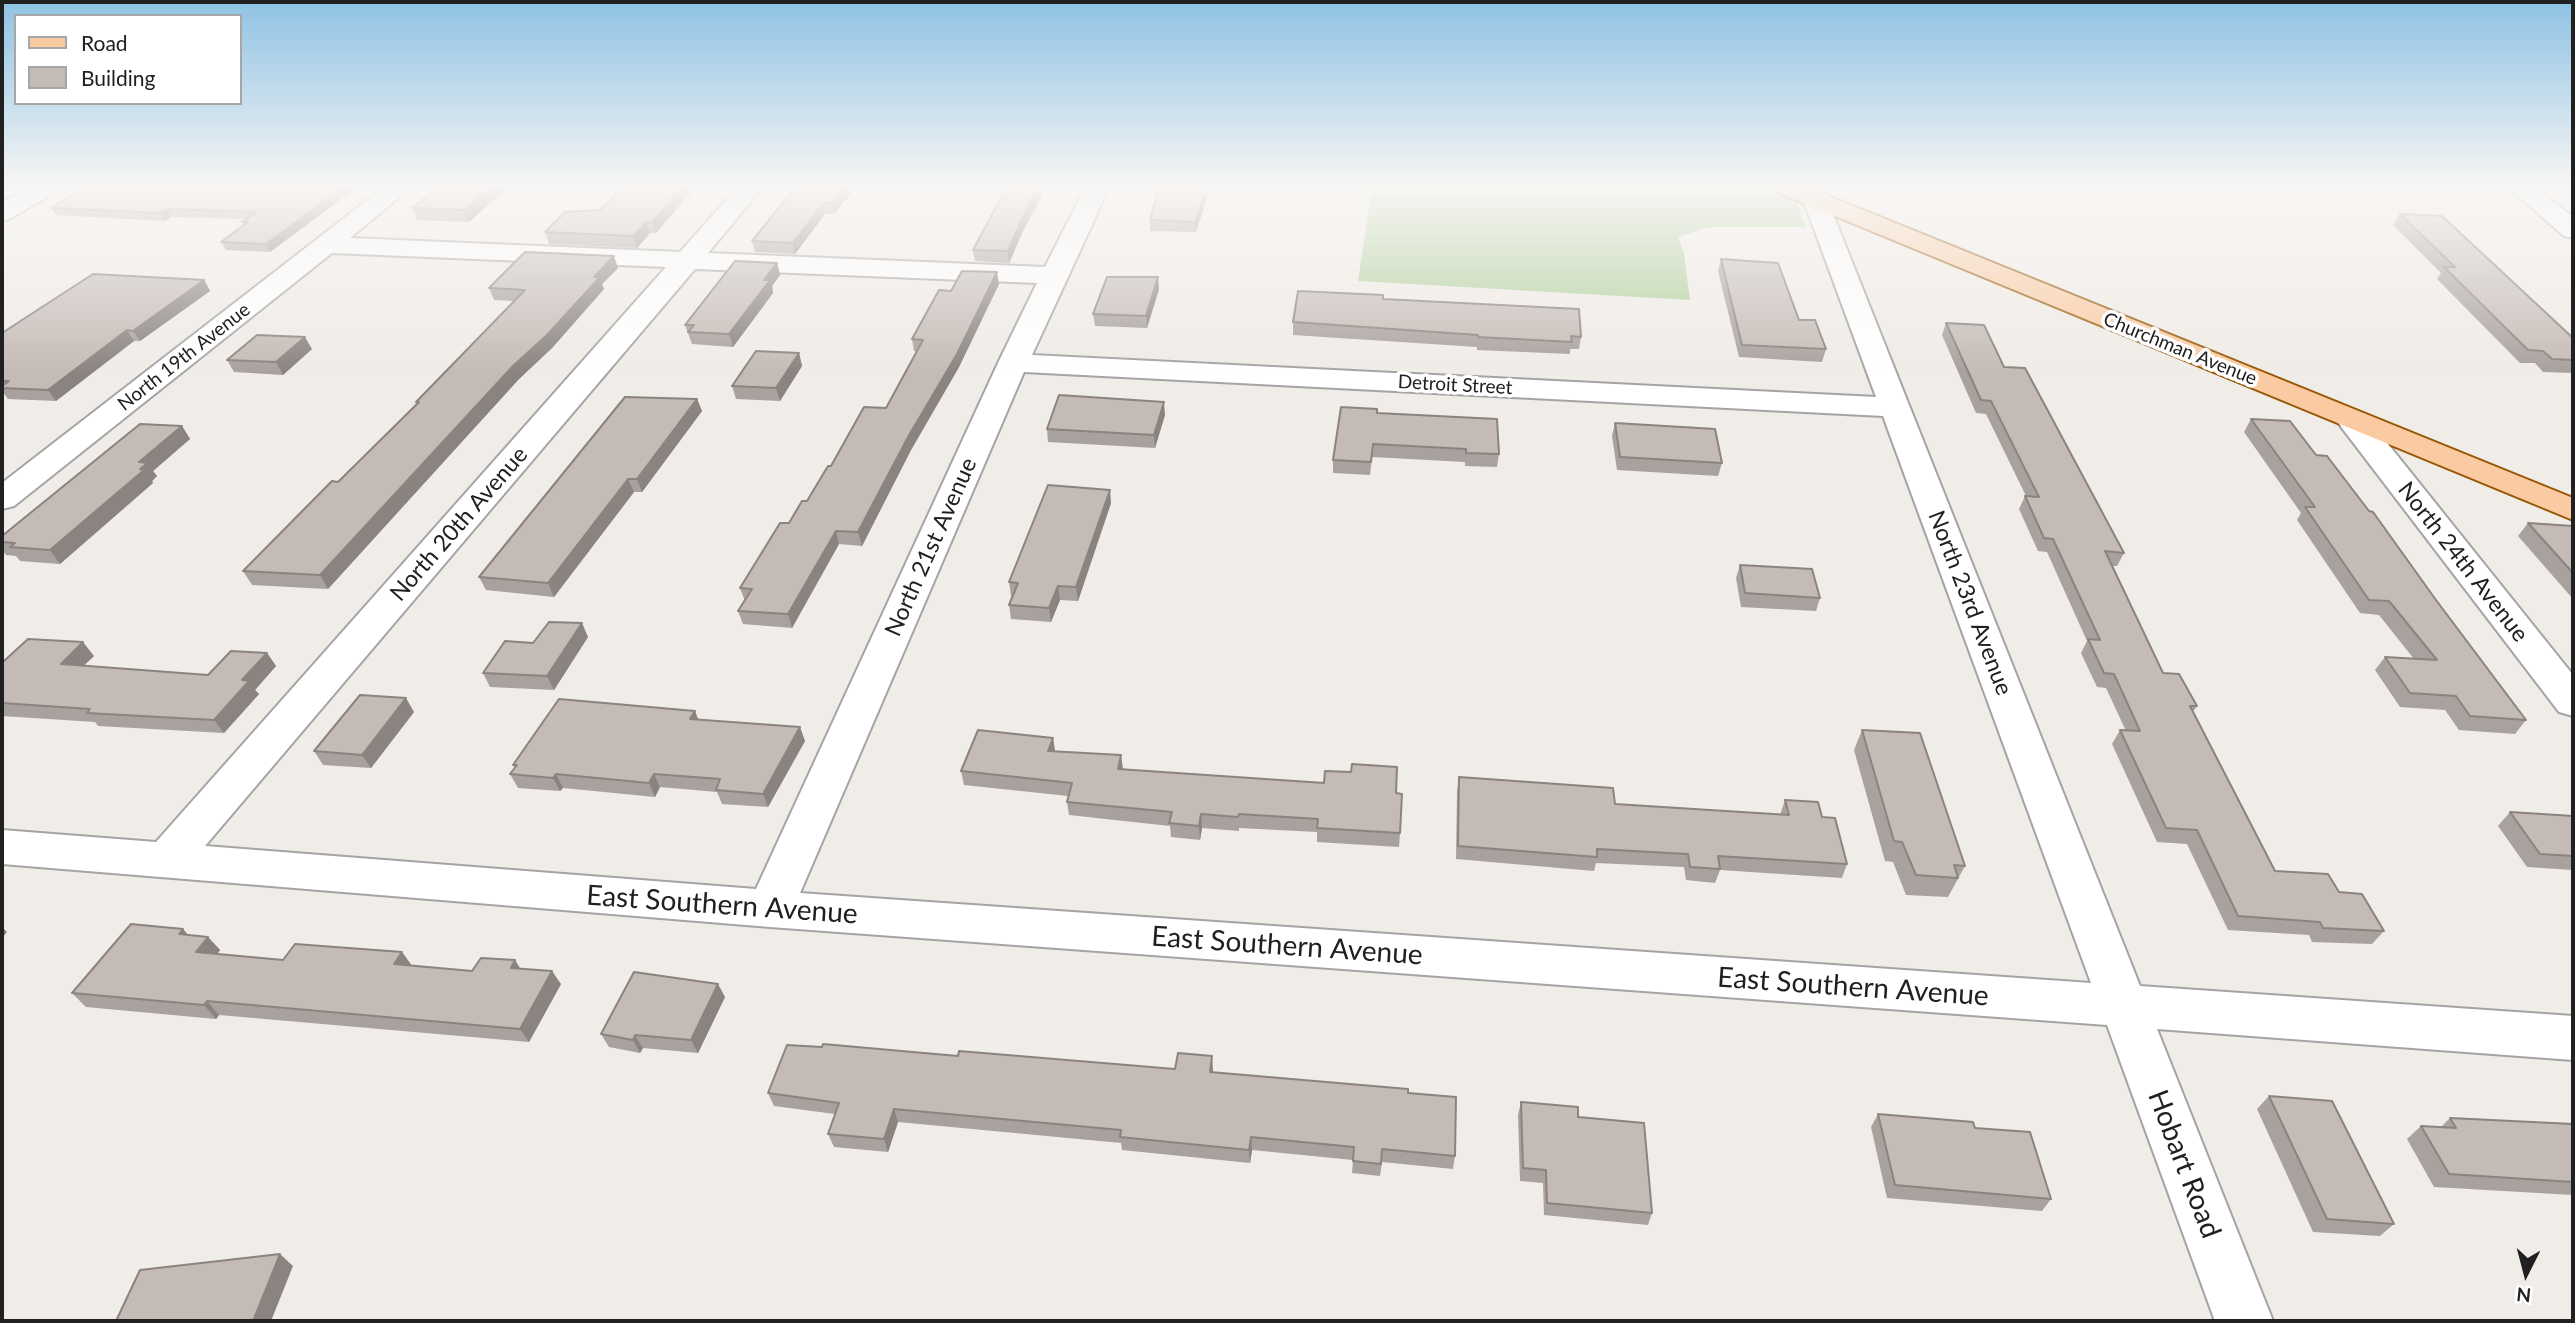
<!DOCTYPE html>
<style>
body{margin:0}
#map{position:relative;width:2575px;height:1323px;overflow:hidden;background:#f0ece7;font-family:Lato,sans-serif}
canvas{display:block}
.frame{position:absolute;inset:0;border:4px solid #202020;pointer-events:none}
.legend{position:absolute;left:14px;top:14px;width:228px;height:91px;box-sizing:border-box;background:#fff;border:2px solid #a6a6a6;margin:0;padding:9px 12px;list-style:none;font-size:21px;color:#202020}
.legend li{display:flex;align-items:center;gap:14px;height:35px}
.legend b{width:35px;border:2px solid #a6a6a6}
.north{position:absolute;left:2491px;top:1239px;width:70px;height:70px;-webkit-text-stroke:5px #fff;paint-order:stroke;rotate:186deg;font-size:19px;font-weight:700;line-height:28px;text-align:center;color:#202020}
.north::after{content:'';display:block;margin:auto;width:24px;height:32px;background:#202020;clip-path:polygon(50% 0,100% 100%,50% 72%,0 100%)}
</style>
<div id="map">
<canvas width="2575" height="1323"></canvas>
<div class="frame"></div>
<ul class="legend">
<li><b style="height:9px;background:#facaa2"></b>Road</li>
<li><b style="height:19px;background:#c5bbb6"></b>Building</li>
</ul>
<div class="north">N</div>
</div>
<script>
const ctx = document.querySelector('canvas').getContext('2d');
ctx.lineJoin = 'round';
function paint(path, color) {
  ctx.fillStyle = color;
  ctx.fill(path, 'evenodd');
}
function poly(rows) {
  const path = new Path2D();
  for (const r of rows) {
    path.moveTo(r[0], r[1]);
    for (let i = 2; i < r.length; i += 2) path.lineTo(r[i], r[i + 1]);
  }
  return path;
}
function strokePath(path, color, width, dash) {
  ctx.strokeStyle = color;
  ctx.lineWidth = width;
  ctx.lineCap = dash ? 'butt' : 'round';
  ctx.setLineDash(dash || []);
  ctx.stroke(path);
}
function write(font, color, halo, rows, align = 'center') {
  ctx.font = font + ' Lato,sans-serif';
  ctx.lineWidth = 7;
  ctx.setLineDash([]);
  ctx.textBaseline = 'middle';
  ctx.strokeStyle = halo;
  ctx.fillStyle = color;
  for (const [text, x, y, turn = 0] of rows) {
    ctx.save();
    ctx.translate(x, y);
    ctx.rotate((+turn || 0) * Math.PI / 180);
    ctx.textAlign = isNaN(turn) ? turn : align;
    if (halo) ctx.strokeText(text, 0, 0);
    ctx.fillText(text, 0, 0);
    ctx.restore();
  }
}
paint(poly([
 [1372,188,1768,188,1794,196,1806,227,1709,227,1678,237,1684,254,1690,300,1358,281]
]), '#b0cf9c');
const minor = poly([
 [27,188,57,188,54,193,11,218,2,221,2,203,27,188],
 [383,188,410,188,350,238,680,252,737,188,762,188,708,253,1045,267,1085,188,1109,188,1032,355,1876,397,1803,199,1807,194,1816,191,1825,194,2140,986,2573,1016,2573,1060,2157,1029,2273,1321,2215,1321,2107,1025,770,927,2,864,2,830,156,842,666,267,332,253,14,506,2,509,2,483,383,188],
 [695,269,1037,283,998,363,756,889,205,846,695,269],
 [1024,372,1883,416,2091,983,800,893,1024,372],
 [2509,188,2536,188,2573,217,2573,238,2564,236,2509,188],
 [2353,412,2364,414,2573,675,2573,716,2559,712,2342,428,2337,421,2342,414,2353,412]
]);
const major = poly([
 [1776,188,1809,188,2573,498,2573,520,1779,193,1776,188]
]);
strokePath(minor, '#a4a4a4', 4);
strokePath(major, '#985703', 4);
paint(minor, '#fff');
paint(major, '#facaa2');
paint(poly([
 [84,188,356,188,270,252,226,250,221,242,244,226,242,222,246,219,171,217,165,221,56,215,51,208],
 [507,188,469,222,417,220,412,208],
 [623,188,695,188,656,233,650,233,637,248,549,244,545,232,600,210],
 [795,188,855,188,834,214,825,214,795,254,755,252,752,241],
 [1002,188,1046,188,1023,231,1009,263,975,261,973,250,1003,194],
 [1210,188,1196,232,1150,231,1150,220,1155,201,1155,194],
 [2400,214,2573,338,2573,373,2543,372,2535,363,2520,363,2437,279,2441,273,2393,225],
 [1721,259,1799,320,1826,349,1822,362,1739,357,1718,271],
 [777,263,780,275,772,286,773,293,733,347,692,344,685,325],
 [618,268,602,284,604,289,552,348,519,379,328,589,252,585,243,571,338,482,417,404,416,402,514,301,494,300,489,288],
 [204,280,210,291,140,341,134,341,56,401,8,399,2,391,2,333],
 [999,284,959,367,911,450,862,546,839,544,792,628,743,624,738,611,745,601,740,588,789,523,807,501,831,466,886,408,917,352,914,351,912,339,951,291],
 [1159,289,1147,328,1095,326,1093,314],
 [1383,299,1581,337,1579,349,1570,349,1570,354,1477,350,1477,347,1293,335,1293,322],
 [1946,323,2004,367,2124,553,2117,566,2112,566,2163,673,2197,706,2193,712,2275,871,2339,892,2384,931,2372,944,2312,942,2309,935,2228,930,2187,844,2157,842,2112,744,2120,730,2126,731,2106,688,2097,687,2081,653,2087,641,2047,552,2038,551,2019,509,2025,496,2026,496,1986,414,1976,413,1942,335],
 [312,349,283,375,234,372,227,360],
 [799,353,802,366,780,401,736,399,732,386],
 [697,399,702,411,642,492,634,492,554,597,486,590,479,577],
 [1377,413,1499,454,1497,467,1465,466,1465,462,1372,457,1370,475,1333,473,1333,460],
 [1165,415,1155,448,1048,442,1047,429],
 [2251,419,2316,455,2436,600,2526,720,2515,734,2459,730,2445,710,2400,707,2375,670,2385,657,2414,659,2379,615,2360,613,2297,520,2301,513,2244,432],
 [1615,423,1722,463,1718,476,1617,470,1612,436],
 [182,426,190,439,153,471,157,476,152,481,153,483,60,564,20,561,16,556,6,555,2,550,2,536],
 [1111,503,1078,601,1060,600,1051,622,1011,619,1009,605,1012,596,1011,596,1009,582],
 [2528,523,2573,526,2573,599,2518,536],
 [1740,565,1820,598,1816,611,1741,607,1736,578],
 [588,637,554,690,490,687,483,673,533,643],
 [267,653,276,666,255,690,259,694,224,733,98,726,95,722,2,716,2,661,94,656,84,665,208,675],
 [695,711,698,719,805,741,768,807,722,804,717,792,660,787,655,797,563,788,560,791,518,788,510,774,515,768,513,765],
 [414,712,371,768,323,765,314,751],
 [1862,730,1965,866,1948,897,1906,895,1893,862,1885,861,1854,750],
 [1053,738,1055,751,1123,769,1396,793,1400,833,1399,847,1317,842,1317,832,1239,828,1239,831,1202,828,1200,840,1171,837,1170,826,1069,815,1067,802,1068,796,964,785,961,771],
 [1459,777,1615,804,1780,815,1785,800,1822,817,1847,864,1842,878,1720,870,1715,883,1686,880,1684,867,1596,863,1594,871,1456,859,1457,791],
 [2510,812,2573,816,2573,870,2527,867,2498,826],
 [183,929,188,935,208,937,220,950,217,954,283,960,402,952,412,966,472,971,515,960,520,968,561,984,529,1042,219,1015,216,1019,86,1007,72,993],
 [725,997,698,1053,643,1048,640,1053,609,1047,601,1034],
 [958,1056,1175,1069,1213,1069,1213,1072,1408,1093,1455,1156,1453,1169,1382,1162,1380,1176,1352,1173,1353,1160,1252,1150,1250,1163,1122,1150,1121,1143,898,1122,888,1152,834,1147,828,1134,835,1114,774,1106,768,1093],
 [2269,1096,2394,1224,2380,1236,2313,1232,2257,1109],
 [1521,1102,1578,1117,1652,1213,1648,1225,1544,1215,1543,1183,1520,1181,1518,1115],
 [1878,1114,1975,1128,2051,1199,2042,1211,1887,1198,1871,1127],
 [2450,1118,2573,1124,2573,1195,2434,1187,2407,1139,2421,1126,2441,1127]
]), '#a9a19d');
paint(poly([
 [342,188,356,188,270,252,266,244],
 [489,188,507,188,469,222,464,210],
 [682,188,695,188,656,233,652,222],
 [844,188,855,188,834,214,832,203],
 [1038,188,1046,188,1023,231,1009,263,1008,251,1022,219],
 [1207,188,1210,188,1196,232,1195,222],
 [823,203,825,214,795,254,793,243],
 [167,209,171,217,165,221,161,213],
 [647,222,650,233,637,248,633,236],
 [614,256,618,268,602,284,604,289,552,348,519,379,328,589,320,575],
 [777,263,780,275,772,286,773,293,733,347,729,334,764,280],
 [997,272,999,284,959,367,911,450,862,546,858,532,908,437],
 [1158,277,1159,289,1147,328,1146,316],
 [204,280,210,291,140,341,133,331],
 [127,330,134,341,56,401,48,390],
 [305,337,312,349,283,375,276,362],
 [799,353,802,366,780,401,776,388],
 [697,399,702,411,642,492,637,479],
 [1164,402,1165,415,1155,448,1154,435],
 [182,426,190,439,153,471,157,476,152,481,153,483,60,564,50,550,139,462],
 [628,479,634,492,554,597,548,583],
 [1110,490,1111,503,1078,601,1076,587],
 [836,531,839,544,792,628,788,614],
 [1058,586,1060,600,1051,622,1049,608],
 [582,623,588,637,554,690,547,676],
 [83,642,94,656,72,677,61,664],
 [267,653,276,666,255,690,259,694,224,733,214,720,242,680],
 [406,698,414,712,371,768,362,755],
 [695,711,700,725,690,719],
 [800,727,805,741,768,807,763,794],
 [1053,738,1055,751,1048,751],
 [1121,755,1123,769,1118,769],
 [556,774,563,788,560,791,553,778],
 [654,774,660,787,655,797,649,783],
 [1201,814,1202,828,1200,840,1199,826],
 [2,927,7,932,2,938],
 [183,929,195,943,179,934],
 [208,937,220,950,208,966,196,952],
 [402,952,412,966,394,964],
 [515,960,523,974,511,968],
 [552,971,561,984,529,1042,520,1029],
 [718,984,725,997,698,1053,691,1040],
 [207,1001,219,1015,216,1019,204,1005],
 [635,1035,643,1048,640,1053,633,1040],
 [1212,1056,1213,1069,1211,1085,1210,1072],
 [894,1109,898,1122,888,1152,884,1139],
 [1251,1137,1252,1150,1250,1163,1249,1150],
 [280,1254,293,1266,271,1321,253,1321]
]), '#8a837f');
const building = poly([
 [84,188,342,188,266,244,221,242,248,222,242,222,257,212,167,209,161,213,51,208,84,188],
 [437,188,489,188,464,210,412,208,437,188],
 [623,188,682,188,652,222,647,222,633,236,545,232,565,212,600,210,623,188],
 [795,188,844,188,832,203,823,203,793,243,752,241,795,188],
 [1006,188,1038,188,1022,219,1008,251,973,250,1006,188],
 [1157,188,1207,188,1195,222,1150,220,1157,194,1155,194,1157,188],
 [2400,214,2442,216,2573,338,2573,360,2552,359,2543,351,2528,350,2444,267,2455,267,2400,214],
 [525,252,614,256,594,277,600,277,547,335,513,366,320,575,243,571,332,481,338,482,419,402,416,402,525,290,489,288,525,252],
 [1721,259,1778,263,1799,320,1815,320,1826,349,1742,345,1721,259],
 [735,261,777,263,764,280,770,280,729,334,688,332,694,325,685,325,735,261],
 [962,271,997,272,957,354,908,437,858,532,836,531,788,614,738,611,752,589,740,588,780,523,789,523,802,501,807,501,828,466,831,466,864,407,886,408,923,340,912,339,939,290,951,291,962,271],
 [93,274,204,280,133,331,127,330,48,390,2,388,2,386,9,381,2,381,2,333,93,274],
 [1107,277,1158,277,1146,316,1093,314,1107,277],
 [1298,291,1383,295,1383,299,1579,309,1581,337,1571,336,1572,342,1478,337,1478,335,1293,322,1298,291],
 [1946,323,1984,325,2004,367,2025,368,2124,553,2105,551,2163,673,2179,674,2197,706,2190,706,2275,871,2328,874,2339,892,2362,894,2384,931,2323,928,2320,922,2238,916,2197,830,2166,828,2120,730,2140,731,2114,674,2104,673,2088,639,2100,640,2053,539,2044,538,2025,496,2039,497,1991,401,1981,400,1946,323],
 [257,335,305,337,276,362,227,360,257,335],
 [756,351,799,353,776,388,732,386,756,351],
 [1059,395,1164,402,1154,435,1047,429,1059,395],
 [625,397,697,399,637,479,628,479,548,583,479,577,625,397],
 [1341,407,1377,409,1377,413,1497,419,1499,454,1466,453,1466,449,1373,444,1371,462,1333,460,1341,407],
 [2251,419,2290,421,2316,455,2327,456,2369,511,2373,512,2436,600,2526,720,2470,716,2456,696,2410,693,2385,657,2437,660,2389,601,2369,600,2305,507,2315,507,2251,419],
 [1615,423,1715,429,1722,463,1620,457,1615,423],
 [140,424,182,426,139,462,148,463,140,469,144,470,50,550,10,547,15,543,2,542,2,536,140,424],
 [1048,485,1110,490,1076,587,1058,586,1049,608,1009,605,1018,583,1009,582,1048,485],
 [2528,523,2573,526,2573,573,2528,523],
 [1740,565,1812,569,1820,598,1745,593,1740,565],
 [549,622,582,623,547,676,483,673,505,641,533,643,549,622],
 [28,639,83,642,61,664,208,675,231,651,267,653,242,680,249,681,214,720,87,713,90,709,2,703,2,661,4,661,28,639],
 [360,695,406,698,362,755,314,751,360,695],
 [559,699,695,711,690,719,800,727,763,794,716,790,720,779,654,774,649,783,556,774,553,778,510,774,517,765,513,765,559,699],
 [978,730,1053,738,1048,751,1121,755,1118,769,1324,783,1325,771,1351,772,1352,764,1397,767,1396,793,1402,794,1400,833,1317,828,1318,819,1239,814,1238,817,1201,814,1199,826,1169,823,1172,812,1067,802,1072,783,961,771,978,730],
 [1862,730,1920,733,1965,866,1954,865,1958,878,1916,875,1902,842,1894,841,1862,730],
 [1459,777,1613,788,1615,804,1789,815,1785,800,1818,802,1822,817,1835,818,1847,864,1718,856,1720,869,1690,867,1688,854,1597,849,1597,857,1458,846,1459,777],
 [2510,812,2573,816,2573,856,2540,854,2510,812],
 [131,924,183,929,179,934,208,937,196,952,283,960,295,944,402,952,394,964,472,971,481,958,515,960,511,968,552,971,520,1029,207,1001,204,1005,72,993,131,924],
 [634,972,718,984,691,1040,635,1035,633,1040,601,1034,634,972],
 [823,1044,958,1056,959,1051,1175,1069,1178,1053,1212,1056,1210,1072,1408,1089,1408,1093,1456,1097,1455,1156,1382,1149,1381,1164,1353,1161,1354,1147,1251,1137,1249,1150,1120,1137,1121,1130,894,1109,884,1139,828,1134,839,1103,768,1093,787,1045,822,1047,823,1044],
 [2269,1096,2332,1101,2394,1224,2327,1219,2269,1096],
 [1521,1102,1578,1107,1578,1117,1644,1123,1652,1213,1547,1203,1546,1170,1523,1168,1521,1102],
 [1878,1114,1973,1122,1975,1128,2030,1132,2051,1199,1895,1185,1878,1114],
 [2450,1118,2573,1124,2573,1182,2449,1174,2421,1126,2456,1128,2450,1118],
 [280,1254,253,1321,116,1321,140,1270,280,1254]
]);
paint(building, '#c5bbb6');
strokePath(building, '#8a837f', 2);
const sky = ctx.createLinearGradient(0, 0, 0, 373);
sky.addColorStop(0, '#8ec2e4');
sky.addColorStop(0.5, '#f8f6f4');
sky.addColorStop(1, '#f8f6f400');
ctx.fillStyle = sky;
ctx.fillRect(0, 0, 2575, 373);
write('19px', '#202020', '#fff', [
 ["Churchman Avenue",2180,349,22],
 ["North 19th Avenue",184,357,-38],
 ["Detroit Street",1455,385,3]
]);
write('23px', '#202020', '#fff', [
 ["North 20th Avenue",459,524,-49],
 ["North 21st Avenue",931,547,-66],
 ["North 24th Avenue",2463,562,52],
 ["North 23rd Avenue",1970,603,69]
]);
write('28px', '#202020', '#fff', [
 ["East Southern Avenue",722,905,4],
 ["East Southern Avenue",1287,946,4],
 ["East Southern Avenue",1853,987,4],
 ["Hobart Road",2184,1164,69]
]);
</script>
